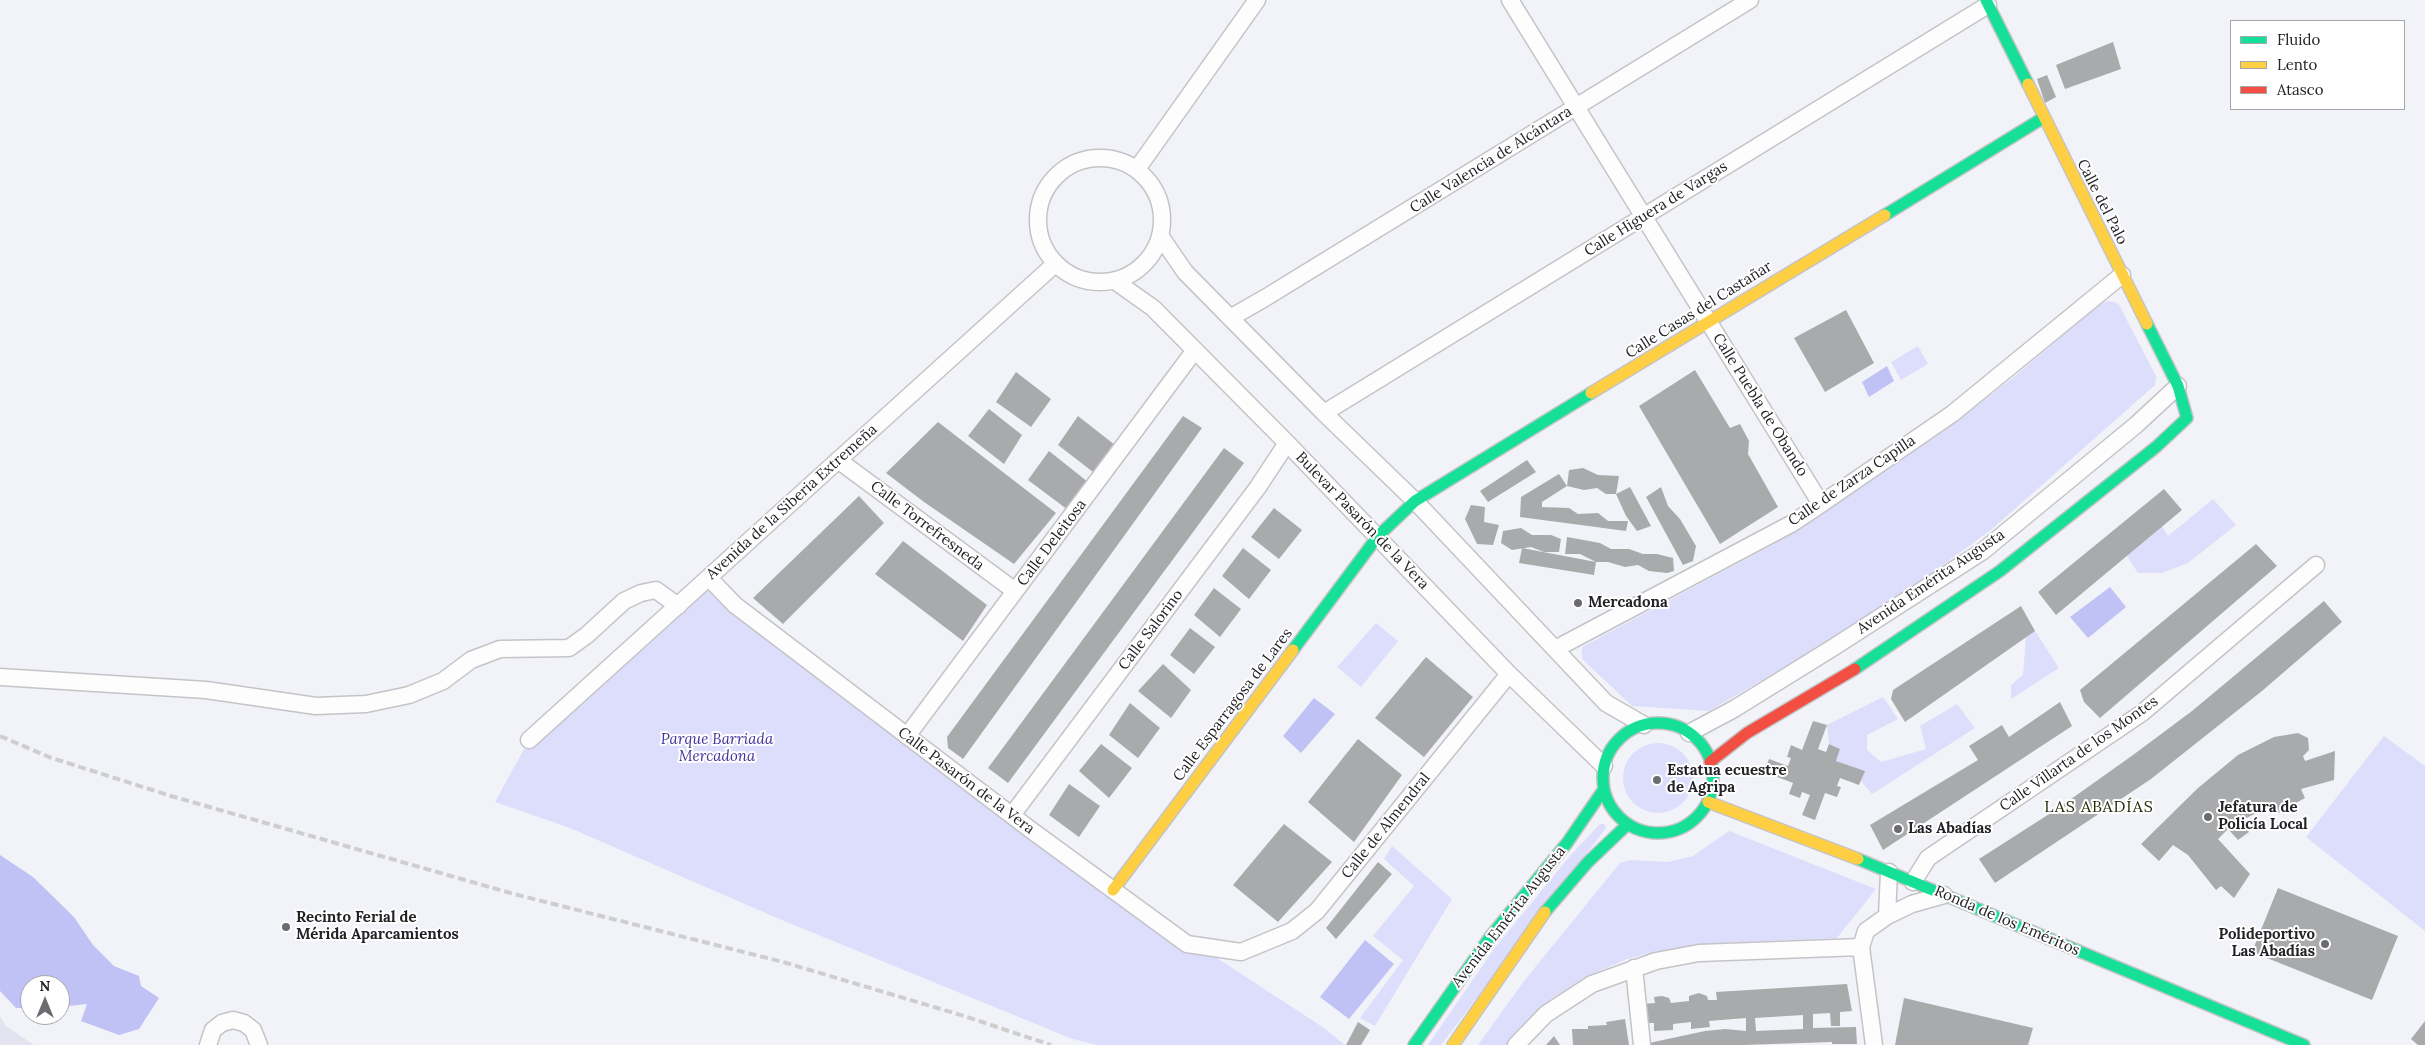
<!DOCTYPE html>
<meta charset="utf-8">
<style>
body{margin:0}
#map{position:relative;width:2425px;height:1045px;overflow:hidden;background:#f2f3f8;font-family:Lora,serif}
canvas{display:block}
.legend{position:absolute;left:2230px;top:20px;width:175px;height:90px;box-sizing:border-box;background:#fff;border:1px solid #a7a7a9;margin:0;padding:6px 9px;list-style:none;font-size:15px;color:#232327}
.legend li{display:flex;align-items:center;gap:10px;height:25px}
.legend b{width:25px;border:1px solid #a7a7a9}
.north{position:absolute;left:20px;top:975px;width:50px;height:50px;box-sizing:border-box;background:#fff;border:1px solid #a7a7a9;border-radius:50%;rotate:0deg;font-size:14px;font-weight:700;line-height:20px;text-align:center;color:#232327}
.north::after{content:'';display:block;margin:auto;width:18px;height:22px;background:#6b6c70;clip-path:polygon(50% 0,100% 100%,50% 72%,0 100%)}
</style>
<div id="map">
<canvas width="2425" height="1045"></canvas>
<ul class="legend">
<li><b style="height:6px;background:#16e098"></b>Fluido</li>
<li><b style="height:6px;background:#ffcf43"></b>Lento</li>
<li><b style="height:6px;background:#f24e42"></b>Atasco</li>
</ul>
<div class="north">N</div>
</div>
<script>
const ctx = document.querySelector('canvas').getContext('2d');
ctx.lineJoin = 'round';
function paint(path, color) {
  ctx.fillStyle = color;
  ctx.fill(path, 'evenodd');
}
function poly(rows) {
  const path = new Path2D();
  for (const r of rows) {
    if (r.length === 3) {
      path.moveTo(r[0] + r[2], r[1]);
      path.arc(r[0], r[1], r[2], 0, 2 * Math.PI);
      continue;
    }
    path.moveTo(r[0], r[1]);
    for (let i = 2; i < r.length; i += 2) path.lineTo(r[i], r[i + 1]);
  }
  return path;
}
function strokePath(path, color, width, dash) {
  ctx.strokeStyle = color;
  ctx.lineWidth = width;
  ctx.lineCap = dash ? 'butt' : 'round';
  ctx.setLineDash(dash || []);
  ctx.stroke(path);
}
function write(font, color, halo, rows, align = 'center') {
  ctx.font = font + ' Lora,serif';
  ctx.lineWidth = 4;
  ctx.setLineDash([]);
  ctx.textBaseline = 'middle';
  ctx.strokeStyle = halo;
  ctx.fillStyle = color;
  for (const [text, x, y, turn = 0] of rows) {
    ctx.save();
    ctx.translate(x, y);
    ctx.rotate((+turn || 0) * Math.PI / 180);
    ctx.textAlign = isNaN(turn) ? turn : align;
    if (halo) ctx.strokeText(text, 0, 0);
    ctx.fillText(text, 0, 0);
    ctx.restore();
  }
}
paint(poly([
 [0,1016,6,1026,34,1045,0,1045]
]), '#e3e4ef');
paint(poly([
 [2108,301,2118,303,2156,376,2155,385,1992,529,1909,590,1814,650,1709,711,1632,706,1582,659,1582,647,1776,543,1947,429,2014,377,2097,306],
 [1918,346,1928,364,1901,380,1891,362],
 [2213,499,2236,525,2188,563,2162,573,2138,573,2127,556,2162,526,2168,536],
 [709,578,777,625,1012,815,1113,890,1324,1028,1345,1045,1096,1045,1070,1038,777,918,570,828,495,802,529,740],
 [1376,623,1398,641,1361,687,1337,667],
 [2035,631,2059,668,2011,699,2011,685,2023,675,2026,637],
 [1883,697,1898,719,1867,735,1867,750,1881,762,1926,749,1920,726,1957,704,1975,728,1872,794,1861,781,1864,771,1836,761,1840,749,1829,744,1827,725],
 [2384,736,2425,766,2425,931,2306,837],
 [1658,778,35],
 [1600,824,1604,824,1606,828,1441,1045,1428,1045,1494,949,1569,857],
 [1729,831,1876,889,1837,938,1723,943,1654,952,1627,959,1594,973,1552,998,1527,1022,1507,1045,1478,1045,1524,981,1620,863,1630,860,1668,862,1693,856],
 [1392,846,1452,899,1375,1026,1360,1018,1403,960,1373,936,1414,886,1384,859]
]), '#dcdefc');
paint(poly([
 [1887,366,1894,381,1869,397,1862,382],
 [2110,587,2126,607,2088,638,2070,617],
 [1314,698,1335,714,1301,753,1283,736],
 [0,855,33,877,74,917,93,945,114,966,139,976,141,986,159,998,139,1029,119,1035,81,1021,87,1004,60,1007,60,985,30,985,30,1008,16,1008,0,991],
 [1365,940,1394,964,1349,1019,1320,997]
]), '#c0c1f5');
paint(poly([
 [2113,42,2121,69,2065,89,2056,65],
 [2047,75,2056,97,2045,103,2037,79],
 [1846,310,1874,363,1825,392,1794,338],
 [1695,370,1730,428,1740,424,1749,441,1748,454,1778,507,1720,544,1639,406],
 [1016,372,1051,399,1031,427,996,402],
 [989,409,1022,435,1004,464,968,436],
 [1078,416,1115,445,1093,472,1058,445],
 [1183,416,1202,428,963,759,948,748,947,737],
 [938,422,1056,513,1014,564,924,502,886,473],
 [1224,448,1244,463,1008,783,988,768],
 [1049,451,1088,482,1068,510,1028,480],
 [1527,460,1536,472,1488,502,1480,491],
 [1583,468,1598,475,1619,476,1616,494,1606,494,1597,488,1584,490,1567,486,1569,470],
 [1559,474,1567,486,1542,502,1542,507,1569,508,1578,514,1598,513,1608,521,1628,521,1626,531,1520,517,1521,497],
 [1630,487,1651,526,1637,531,1626,516,1616,494],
 [1661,487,1668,506,1680,519,1696,546,1693,561,1683,565,1646,497],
 [2164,489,2182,510,2056,615,2038,592],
 [859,496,884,523,783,624,753,598],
 [1471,505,1485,507,1484,522,1499,525,1493,545,1477,544,1465,519],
 [1274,508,1302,530,1279,559,1251,537],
 [1521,528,1532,535,1551,535,1561,539,1559,552,1544,552,1531,547,1512,550,1501,543,1503,531],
 [1567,537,1600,543,1611,549,1629,549,1643,554,1657,554,1673,558,1674,571,1667,573,1649,571,1638,565,1625,567,1608,562,1596,562,1594,575,1519,563,1522,548,1596,562,1580,554,1565,554],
 [903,541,987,605,963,641,875,574],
 [2256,544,2277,566,2100,718,2084,702,2080,690],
 [1243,548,1271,570,1249,599,1222,576],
 [1214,588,1241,609,1220,637,1194,615],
 [2324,601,2342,622,2262,691,2151,779,1995,883,1979,859,2057,809,2133,755,2192,711],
 [2021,606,2035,631,1905,722,1891,699,1893,690],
 [1190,628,1215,647,1194,674,1170,655],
 [1426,657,1473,697,1424,757,1375,718],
 [1163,664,1191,690,1171,718,1138,691],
 [2060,702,2072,726,1883,850,1870,825,1978,760,1969,746,2002,725,2009,737],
 [1130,703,1160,728,1138,758,1109,735],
 [1813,721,1827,725,1818,749,1826,752,1829,744,1840,749,1836,761,1865,771,1859,785,1840,778,1837,786,1841,787,1837,797,1825,793,1815,820,1802,815,1810,795,1802,792,1800,798,1789,794,1793,783,1764,772,1769,759,1788,766,1791,758,1787,757,1791,745,1802,750],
 [2298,733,2308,738,2309,750,2303,756,2305,761,2335,751,2334,780,2301,789,2305,798,2276,814,2269,807,2242,820,2249,832,2238,840,2228,829,2218,839,2250,874,2234,898,2221,886,2216,890,2188,855,2173,845,2159,861,2141,844,2198,788,2238,755,2274,737],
 [1358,739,1402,775,1354,842,1308,802],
 [1101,744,1132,768,1109,798,1079,771],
 [1069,784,1100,806,1079,837,1049,815],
 [1284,824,1332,862,1278,922,1233,885],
 [1378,862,1392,874,1336,939,1326,928],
 [2278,888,2398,936,2372,1000,2252,952],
 [1847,984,1852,1011,1840,1012,1840,1026,1831,1026,1830,1013,1813,1014,1813,1028,1856,1027,1857,1044,1832,1044,1832,1042,1744,1045,1649,1045,1649,1043,1705,1031,1725,1029,1746,1031,1746,1018,1709,1021,1710,1027,1691,1029,1691,1022,1673,1024,1673,1030,1654,1031,1654,1023,1645,1023,1643,1004,1655,1003,1654,997,1662,996,1669,998,1671,1003,1689,1001,1689,996,1699,993,1707,996,1708,1000,1717,1000,1716,992],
 [1803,1015,1803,1029,1756,1031,1755,1018],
 [1904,998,2033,1028,2028,1045,1895,1045],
 [1625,1019,1629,1045,1573,1045,1572,1029,1588,1029,1588,1026,1607,1025,1606,1022],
 [2425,1021,2425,1045,2418,1045,2411,1039],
 [1358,1022,1370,1030,1361,1045,1346,1045],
 [1554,1036,1560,1045,1546,1045]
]), '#a9aaab');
const street = poly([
 [1510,0,1821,504],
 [1100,220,62],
 [1137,169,1257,0],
 [1161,237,1185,272,1324,413,1415,501,1606,703,1644,725],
 [1115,281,1153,308,1287,443,1509,674,1604,766],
 [1230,318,1265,298,1750,0],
 [1324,413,1988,5],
 [838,460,1015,591],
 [709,578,735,605,1031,830,1187,944,1241,952,1292,931,1317,911,1509,674],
 [1557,648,1791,524,1821,504,1952,414,2122,275],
 [0,677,206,690,316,706,366,704,409,695,443,681,471,660,500,649,569,648,587,635,624,601,641,593,656,590,678,606],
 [1689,733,1734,709,1834,647,1983,551,2136,425,2178,386],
 [907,736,1195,350],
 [529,740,1055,264],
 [1012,815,1258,487,1287,443],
 [1913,882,1928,858,2142,713,2316,565],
 [1887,916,1889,872],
 [1634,968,1642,1045],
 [208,1045,213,1030,222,1023,233,1020,244,1023,253,1030,259,1045],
 [1516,1045,1546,1014,1592,984,1656,961,1699,953,1861,947],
 [1874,1045,1861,947,1866,931,1887,916,1912,904,1944,895]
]);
const fast = poly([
 [1986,0,2028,84],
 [1885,215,2043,118],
 [1293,650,1378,536,1415,501,1591,393],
 [1855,669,2000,571,2156,447,2187,418,2178,386,2147,324],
 [1658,778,55],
 [1858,859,2304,1045],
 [1545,912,1588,862,1628,824],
 [1414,1045,1490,937,1567,843,1604,789]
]);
const slow = poly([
 [2028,84,2147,324],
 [1591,393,1885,215],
 [1708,802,1858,859],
 [1113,890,1293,650],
 [1453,1045,1545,912]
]);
const jam = poly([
 [1710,762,1747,733,1855,669]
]);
strokePath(street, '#c4c4c8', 19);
strokePath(fast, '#c4c4c8', 14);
strokePath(slow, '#c4c4c8', 14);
strokePath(jam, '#c4c4c8', 14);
strokePath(street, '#fdfdfe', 16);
strokePath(fast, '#16e098', 11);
strokePath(slow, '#ffcf43', 11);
strokePath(jam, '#f24e42', 11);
strokePath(poly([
 [0,736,49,757,171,796,514,894,783,962,964,1016,1051,1045]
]), '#cececf', 4, [8, 4]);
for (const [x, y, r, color] of [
 [1578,603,5,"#6b6c70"],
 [1657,780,5,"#6b6c70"],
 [2208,817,5,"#6b6c70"],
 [1898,829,5,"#6b6c70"],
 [286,927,5,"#6b6c70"],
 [2325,944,5,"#6b6c70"]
]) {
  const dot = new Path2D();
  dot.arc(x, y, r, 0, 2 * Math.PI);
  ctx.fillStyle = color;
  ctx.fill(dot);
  strokePath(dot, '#fff', 2);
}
write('15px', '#232327', '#fff', [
 ["Calle Valencia de Alcántara",1491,160,-32],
 ["Calle del Palo",2102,202,63],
 ["Calle Higuera de Vargas",1656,209,-32],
 ["Calle Casas del Castañar",1699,310,-32],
 ["Calle Puebla de Obando",1760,405,58],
 ["Calle de Zarza Capilla",1852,481,-34],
 ["Avenida de la Siberia Extremeña",792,502,-42],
 ["Bulevar Pasarón de la Vera",1362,521,46],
 ["Calle Torrefresneda",927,526,37],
 ["Calle Deleitosa",1052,543,-53],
 ["Avenida Emérita Augusta",1931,582,-34],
 ["Calle Salorino",1151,630,-53],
 ["Calle Esparragosa de Lares",1233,705,-53],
 ["Calle Villarta de los Montes",2079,754,-35],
 ["Calle Pasarón de la Vera",966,781,37],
 ["Calle de Almendral",1386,826,-51],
 ["Avenida Emérita Augusta",1509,917,-52],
 ["Ronda de los Eméritos",2007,921,23]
]);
write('bold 15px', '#232327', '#fff', [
 ["Mercadona",1588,603],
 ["Estatua ecuestre",1667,771],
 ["de Agripa",1667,788],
 ["Jefatura de",2218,808],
 ["Policía Local",2218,825],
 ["Las Abadías",1908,829],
 ["Recinto Ferial de",296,918],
 ["Mérida Aparcamientos",296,935],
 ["Polideportivo",2315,935,"right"],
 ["Las Abadías",2315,952,"right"]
], 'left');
write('italic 15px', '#413398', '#fff', [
 ["Parque Barriada",717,740],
 ["Mercadona",717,757]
]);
ctx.letterSpacing = '1px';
write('16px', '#242f09', '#fff', [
 ["LAS ABADÍAS",2099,807]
]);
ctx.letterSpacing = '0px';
</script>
